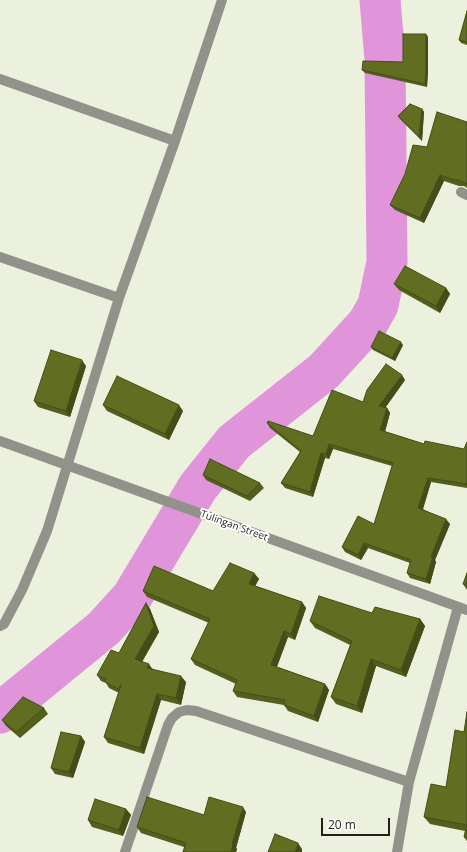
<!DOCTYPE html>
<style>
body{margin:0}
#map{position:relative;width:467px;height:852px;overflow:hidden;background:#ebf1dc;font-family:"Open Sans",sans-serif}
canvas{display:block}
.scale{position:absolute;left:321px;top:818px;width:69px;height:18px;box-sizing:border-box;border:2px solid #1f2119;border-top:0;padding-left:5px;font-size:12px;line-height:14px;white-space:nowrap;color:#1f2119;-webkit-text-stroke:3px #fff;paint-order:stroke}
</style>
<div id="map">
<canvas width="467" height="852"></canvas>
<div class="scale">20 m</div>
</div>
<script>
const ctx = document.querySelector('canvas').getContext('2d');
ctx.lineJoin = 'round';
function poly(rows) {
  const path = new Path2D();
  for (const r of rows) {
    path.moveTo(r[0], r[1]);
    for (let i = 2; i < r.length; i += 2) path.lineTo(r[i], r[i + 1]);
  }
  return path;
}
function strokePath(path, color, width, dash) {
  ctx.strokeStyle = color;
  ctx.lineWidth = width;
  ctx.lineCap = dash ? 'butt' : 'round';
  ctx.setLineDash(dash || []);
  ctx.stroke(path);
}
function paint(path, color) {
  ctx.fillStyle = color;
  ctx.fill(path, 'evenodd');
}
function write(font, color, halo, rows, align = 'center') {
  ctx.font = font + ' "Open Sans",sans-serif';
  ctx.lineWidth = 4;
  ctx.setLineDash([]);
  ctx.textBaseline = 'middle';
  ctx.strokeStyle = halo;
  ctx.fillStyle = color;
  for (const [text, x, y, turn = 0] of rows) {
    ctx.save();
    ctx.translate(x, y);
    ctx.rotate((+turn || 0) * Math.PI / 180);
    ctx.textAlign = isNaN(turn) ? turn : align;
    if (halo) ctx.strokeText(text, 0, 0);
    ctx.fillText(text, 0, 0);
    ctx.restore();
  }
}
strokePath(poly([
 [0,713,104,628,132,597,198,487,234,442,324,371,368,323,378,305,387,262,385,59,380,0]
]), '#e094da', 41);
strokePath(poly([
 [0,79,175,141],
 [461,192,467,195],
 [0,257,119,298],
 [0,626,4,624,22,590,47,531,119,298,175,141,222,0],
 [125,852,168,725,172,718,179,712,187,710,196,711,409,782],
 [397,852,409,782,458,607]
]), '#91938b', 10);
strokePath(poly([
 [0,441,467,610]
]), '#91938b', 10);
paint(poly([
 [467,11,467,45,461,43,459,40],
 [428,37,428,71,427,87,365,73,362,70,403,62],
 [422,109,424,112,422,141,400,119,398,116],
 [467,122,467,188,464,186,459,186,444,181,424,223,395,210,390,205,427,147],
 [394,284,446,288,450,294,440,313,399,290],
 [403,345,395,361,373,350,371,347],
 [86,366,70,417,38,407,34,401],
 [405,380,385,408,387,408,390,413,385,432,424,444,464,449,467,442,467,488,431,482,423,509,450,524,435,560,436,562,430,584,410,578,407,573,410,563,368,548,361,560,345,552,342,547,374,524,392,466,333,449,329,459,325,458,313,497,285,488,281,483,300,452,270,428,267,423,313,436,363,402],
 [103,405,183,411,169,440,107,411],
 [203,475,260,483,264,488,250,501,206,480],
 [254,573,259,579,255,586,302,602,306,608,295,640,288,637,277,667,325,684,329,690,318,722,288,711,284,705,237,697,233,691,236,684,195,665,191,659,209,623,147,597,143,591,213,591],
 [467,573,467,590,463,584],
 [146,603,150,609,159,632,142,662,153,669,186,682,181,705,161,700,144,754,108,743,104,737,119,693,109,688,106,683,101,681,97,675,119,653],
 [372,613,420,619,425,626,406,677,376,666,362,713,336,704,331,697,350,645,315,628,310,621],
 [44,708,48,714,20,738,6,726,2,720],
 [467,712,467,841,464,837,465,831,430,824,424,817,446,787,464,732],
 [81,736,85,742,73,778,55,774,51,768],
 [126,809,131,815,123,836,92,827,88,820],
 [246,812,236,848,237,849,236,852,183,852,184,847,141,833,137,827,204,815]
]), '#535f1c');
paint(poly([
 [426,34,428,37,428,71,427,87,425,84],
 [422,109,424,112,422,141,419,137],
 [440,175,444,181,424,223,420,218],
 [446,288,450,294,440,313,436,306],
 [401,342,403,345,395,361,392,358],
 [82,360,86,366,70,417,66,411],
 [402,375,405,380,383,411,379,406],
 [179,405,183,411,169,440,165,434],
 [387,408,390,413,384,435,380,430],
 [329,444,333,449,329,459,326,454],
 [321,453,325,458,313,497,310,492],
 [428,478,431,482,422,512,418,508],
 [446,519,450,524,435,560,436,562,430,584,426,579,431,557],
 [364,543,368,548,361,560,358,555],
 [254,573,259,579,253,590,249,584],
 [302,602,306,608,295,640,291,634],
 [146,603,150,609,159,632,140,665,135,659],
 [420,619,425,626,406,677,401,670],
 [284,631,288,637,275,671,271,665],
 [371,659,376,666,362,713,357,706],
 [149,664,153,670,147,668],
 [181,676,186,682,181,705,176,698],
 [325,684,329,690,318,722,314,716],
 [157,694,161,700,144,754,140,748],
 [81,736,85,742,73,778,69,772],
 [243,807,246,812,236,848,237,849,236,852,231,852,232,844],
 [126,809,131,815,123,836,119,830],
 [298,843,302,849,302,852,295,852]
]), '#444d17');
const building = poly([
 [467,11,467,42,459,40,467,11],
 [403,34,426,34,426,68,425,84,362,70,363,61,403,62,403,34],
 [410,104,422,109,419,137,398,116,410,104],
 [437,112,467,122,467,184,459,180,454,180,440,175,420,218,390,205,405,174,413,145,427,147,437,112],
 [405,266,446,288,436,306,394,284,405,266],
 [379,331,401,342,392,358,371,347,379,331],
 [51,350,82,360,66,411,34,401,51,350],
 [386,364,402,375,379,406,387,408,380,430,424,444,425,441,464,449,467,442,467,484,428,478,418,508,446,519,431,557,433,557,426,579,407,573,411,560,364,543,358,555,342,547,358,516,374,524,393,463,329,444,326,454,321,453,310,492,281,483,301,451,267,423,268,421,313,436,332,390,363,402,367,390,386,364],
 [117,376,179,405,165,434,103,405,117,376],
 [210,459,260,483,247,496,203,475,210,459],
 [230,563,254,573,249,584,302,602,291,634,284,631,271,665,325,684,314,716,284,705,285,700,233,691,237,680,191,659,210,619,143,591,154,566,213,591,230,563],
 [467,573,467,585,463,584,467,573],
 [319,596,372,613,375,607,420,619,401,670,371,659,357,706,331,697,352,641,310,621,319,596],
 [146,603,154,626,135,659,149,664,147,668,181,676,176,698,157,694,140,748,104,737,121,685,118,689,105,682,106,679,97,675,111,650,119,653,146,603],
 [23,697,44,708,16,732,2,720,23,697],
 [467,712,467,838,464,837,467,825,424,817,431,784,446,787,455,730,464,732,467,712],
 [61,732,81,736,69,772,51,768,61,732],
 [147,797,204,815,209,797,243,807,232,844,233,844,231,852,183,852,186,843,137,827,147,797],
 [95,799,126,809,119,830,88,820,95,799],
 [275,834,298,843,295,852,268,852,275,834]
]);
paint(building, '#616e21');
strokePath(building, '#444d17', 1);
write('10px', '#1f2119', '#fff', [
 ["Tulingan Street",234,526,20]
]);
</script>
